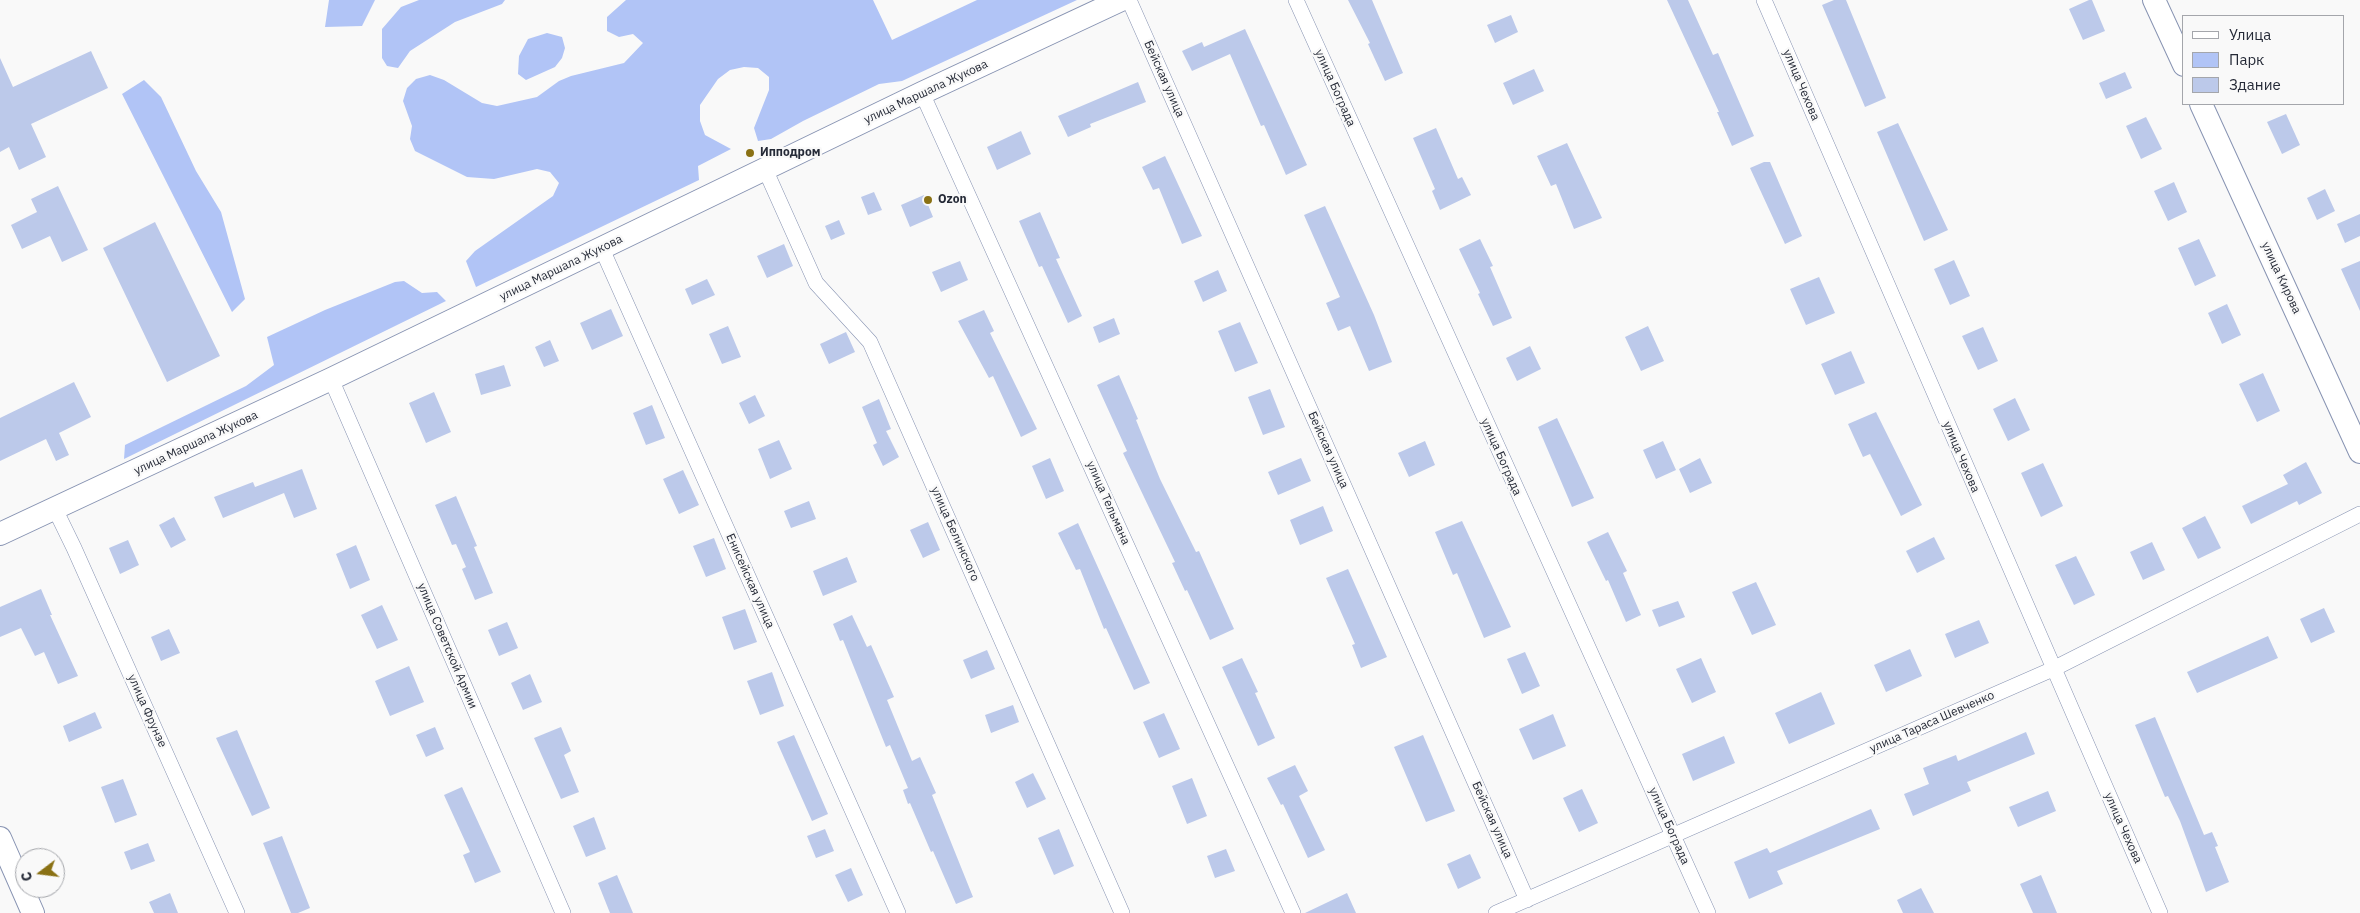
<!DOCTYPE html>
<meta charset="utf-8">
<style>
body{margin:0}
#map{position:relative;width:2360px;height:913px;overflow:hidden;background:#f9f9f9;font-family:"IBM Plex Sans",sans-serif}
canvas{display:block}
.legend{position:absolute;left:2182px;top:15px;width:162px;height:90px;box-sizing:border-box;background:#f9f9f9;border:1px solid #a4a6ab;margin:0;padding:6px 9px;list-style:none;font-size:15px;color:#252a37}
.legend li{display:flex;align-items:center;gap:10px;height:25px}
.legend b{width:25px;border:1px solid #a4a6ab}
.north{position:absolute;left:15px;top:848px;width:50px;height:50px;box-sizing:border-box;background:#f9f9f9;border:1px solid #a4a6ab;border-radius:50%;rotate:255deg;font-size:14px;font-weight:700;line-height:20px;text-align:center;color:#252a37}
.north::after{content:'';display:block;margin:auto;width:18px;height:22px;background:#8a7114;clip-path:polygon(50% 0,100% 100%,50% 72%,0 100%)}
</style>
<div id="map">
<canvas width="2360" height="913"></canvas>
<ul class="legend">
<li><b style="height:6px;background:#fff"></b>Улица</li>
<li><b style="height:14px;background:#b1c4f6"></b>Парк</li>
<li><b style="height:14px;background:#bcc9ea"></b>Здание</li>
</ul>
<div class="north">С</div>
</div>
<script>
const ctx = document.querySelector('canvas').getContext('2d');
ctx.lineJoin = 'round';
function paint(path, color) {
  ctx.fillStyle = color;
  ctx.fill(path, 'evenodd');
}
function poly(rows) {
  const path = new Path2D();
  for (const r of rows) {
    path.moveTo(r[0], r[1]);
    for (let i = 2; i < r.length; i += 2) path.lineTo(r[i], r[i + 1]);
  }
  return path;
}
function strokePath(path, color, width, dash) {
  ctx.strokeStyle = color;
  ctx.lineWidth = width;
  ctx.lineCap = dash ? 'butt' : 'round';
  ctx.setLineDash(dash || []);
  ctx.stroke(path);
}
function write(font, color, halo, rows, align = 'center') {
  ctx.font = font + ' "IBM Plex Sans",sans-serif';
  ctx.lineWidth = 4.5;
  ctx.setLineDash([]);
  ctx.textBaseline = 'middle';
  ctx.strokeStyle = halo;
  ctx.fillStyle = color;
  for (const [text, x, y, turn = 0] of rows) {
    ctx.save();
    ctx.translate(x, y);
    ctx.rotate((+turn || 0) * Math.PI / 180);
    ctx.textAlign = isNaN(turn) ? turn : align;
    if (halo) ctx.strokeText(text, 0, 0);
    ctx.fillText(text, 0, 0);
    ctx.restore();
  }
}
paint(poly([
 [329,0,375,0,362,26,325,27],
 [419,0,505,0,502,4,455,22,410,51,398,68,387,66,382,58,382,29,401,7],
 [626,0,873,0,892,40,977,0,1077,0,902,81,879,84,803,121,771,139,758,141,754,128,769,90,769,77,758,68,744,67,730,70,718,79,700,105,700,121,705,135,731,149,698,166,699,180,476,287,466,261,475,251,553,196,559,183,550,172,537,169,494,179,467,177,415,151,410,139,412,126,403,101,407,88,416,79,430,75,444,80,482,103,497,106,537,97,559,81,571,76,624,63,643,43,633,34,619,37,607,31,607,17],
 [547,33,562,37,565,48,562,58,555,67,526,80,518,74,519,56,528,39],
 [144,80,161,97,196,171,221,212,245,299,232,312,122,94],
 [404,281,422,293,437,292,446,301,124,459,125,445,246,386,274,365,267,337,325,310,395,282]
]), '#b1c4f6');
paint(poly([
 [1348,0,1372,0,1403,73,1385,81,1368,44,1370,43],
 [1667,0,1688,0,1713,55,1718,53,1754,136,1732,146,1717,112,1719,112],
 [1834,0,1846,0,1886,98,1865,107,1822,5],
 [2089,0,2092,0,2105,31,2083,40,2069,9],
 [1511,15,1518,32,1495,43,1487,25],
 [1245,29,1307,165,1286,175,1264,125,1261,126,1230,54,1192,71,1182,51,1202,42,1204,47],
 [91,51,108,88,31,124,46,157,19,170,9,147,0,152,0,58,13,87],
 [1534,69,1544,91,1513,105,1503,83],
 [2125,72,2132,88,2106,99,2099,83],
 [1138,82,1146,102,1090,124,1091,127,1068,137,1058,116],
 [2286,114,2300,145,2282,154,2267,122],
 [2146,117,2162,149,2141,159,2126,126],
 [1898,123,1948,230,1924,241,1877,132],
 [1436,128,1458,179,1462,177,1471,195,1440,210,1432,191,1435,189,1413,138],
 [1021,131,1031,154,997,170,987,147],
 [1567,143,1602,218,1574,229,1556,184,1551,186,1537,156],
 [1165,156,1202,236,1182,244,1159,188,1153,190,1142,167],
 [1764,162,1770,162,1802,236,1785,244,1750,168],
 [2174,182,2187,212,2168,221,2154,191],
 [58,186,88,250,62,262,50,236,22,249,11,225,37,212,31,199],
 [2325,189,2335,211,2317,220,2307,198],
 [874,192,882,210,868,215,861,197],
 [924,195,933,217,910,227,901,205],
 [1325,206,1374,315,1392,362,1369,371,1350,326,1338,331,1326,303,1340,297,1304,215],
 [1040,212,1060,258,1056,259,1082,316,1068,323,1042,266,1039,267,1019,221],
 [2360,214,2360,236,2345,243,2337,224],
 [839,220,845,234,831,240,825,226],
 [155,222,220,356,167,382,103,248],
 [1480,239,1493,266,1490,267,1512,318,1493,326,1478,294,1480,293,1459,249],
 [2199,239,2216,276,2195,286,2178,248],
 [784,244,793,266,767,278,757,256],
 [1954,260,1970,296,1950,305,1934,269],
 [960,261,968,280,941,292,932,272],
 [2360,261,2360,311,2341,269],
 [1218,270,1227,291,1203,302,1194,281],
 [1819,277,1835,313,1806,325,1790,289],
 [707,279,715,295,692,305,685,289],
 [2227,304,2241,335,2222,344,2208,313],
 [611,309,623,336,592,350,580,323],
 [984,310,994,331,990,333,1037,429,1021,437,993,376,989,378,958,321],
 [1114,318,1120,334,1099,343,1093,327],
 [1240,322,1258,363,1235,372,1218,331],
 [728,326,741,357,722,364,709,334],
 [1648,326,1664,361,1641,371,1625,337],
 [1983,327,1998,361,1978,370,1962,336],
 [846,332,855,352,829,364,820,344],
 [550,340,559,361,544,367,535,347],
 [1530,346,1541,369,1517,381,1506,358],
 [1851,351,1865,383,1835,395,1821,364],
 [504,365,511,386,481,395,475,374],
 [2263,373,2280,411,2257,422,2239,384],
 [1119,375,1138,419,1136,420,1160,479,1196,552,1199,551,1234,629,1210,640,1187,590,1185,591,1172,563,1175,562,1123,453,1127,451,1097,385],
 [74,382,91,417,59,433,69,455,56,461,46,439,0,461,0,418],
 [1270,389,1285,427,1263,435,1248,397],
 [434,392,451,432,426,443,409,403],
 [755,395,765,416,749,424,739,403],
 [2015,398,2030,430,2008,441,1993,409],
 [879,399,891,429,886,431,899,457,883,466,873,445,877,443,862,407],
 [652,405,665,438,646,445,633,413],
 [1876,412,1922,505,1901,516,1870,454,1863,457,1848,424],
 [1557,418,1594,498,1572,507,1538,427],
 [779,440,792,469,770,479,758,449],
 [1425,441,1435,465,1409,477,1398,453],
 [1663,441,1676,470,1656,479,1643,450],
 [1050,458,1064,491,1046,499,1032,466],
 [1301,458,1311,481,1278,495,1268,472],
 [1700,458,1712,483,1690,493,1679,469],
 [2306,462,2322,493,2299,505,2297,501,2251,524,2242,506,2288,484,2283,475],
 [2043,463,2063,506,2041,517,2021,473],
 [302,469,317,509,294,518,284,493,223,518,214,497,253,482,255,487],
 [683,470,699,505,679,514,663,479],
 [456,496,477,546,474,547,493,593,475,600,462,569,466,567,456,544,452,545,435,505],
 [809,501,816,519,791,528,784,511],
 [1323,506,1333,531,1300,545,1290,520],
 [2205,516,2221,548,2198,559,2182,528],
 [174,517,186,540,171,548,159,525],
 [1462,521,1511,627,1484,638,1457,573,1453,575,1435,532],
 [928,522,940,550,923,558,910,530],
 [1078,523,1150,683,1134,690,1106,628,1104,629,1080,569,1076,570,1058,533],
 [1608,532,1627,571,1623,573,1641,615,1626,622,1608,580,1606,581,1587,542],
 [1934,537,1945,559,1917,573,1906,551],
 [714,538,726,569,706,577,693,546],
 [128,540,139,565,120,574,109,548],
 [2152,542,2165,570,2143,580,2130,552],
 [356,545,370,580,350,589,336,554],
 [2076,556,2095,595,2074,605,2055,565],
 [847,557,857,582,823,596,813,571],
 [1348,569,1387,657,1361,668,1352,645,1355,644,1326,578],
 [1756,582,1776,625,1752,635,1732,592],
 [41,589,52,615,50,615,78,676,58,684,44,652,35,656,21,628,0,637,0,607],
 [1678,601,1685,617,1659,627,1652,610],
 [382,605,398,640,377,649,361,615],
 [2324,608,2335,632,2311,643,2300,619],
 [745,609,757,642,734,650,722,617],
 [852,615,867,647,871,645,894,697,887,700,912,761,920,757,936,793,932,795,973,897,956,904,933,851,931,852,910,803,908,804,903,790,908,788,890,745,886,747,843,640,840,641,833,624],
 [1979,620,1989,643,1955,658,1945,634],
 [507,622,518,648,499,656,488,630],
 [169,629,180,653,161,661,151,637],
 [2268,636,2278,658,2197,693,2187,672],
 [1910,649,1922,676,1886,692,1874,665],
 [987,650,995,669,971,679,963,660],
 [1525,652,1540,686,1522,694,1507,659],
 [1242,658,1258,692,1255,693,1275,738,1258,746,1222,667],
 [1701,658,1716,692,1692,703,1676,669],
 [409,666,424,702,390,716,375,681],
 [772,672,784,706,760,715,747,681],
 [530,674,542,702,523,710,511,683],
 [1821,692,1835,724,1789,744,1775,713],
 [1013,705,1019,722,991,733,985,715],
 [95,712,102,728,69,742,63,726],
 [1164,713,1180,749,1159,758,1143,722],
 [1553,714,1566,746,1533,760,1519,729],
 [2155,717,2204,835,2212,832,2218,846,2215,847,2229,882,2206,892,2180,821,2168,796,2165,797,2135,725],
 [435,727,444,749,426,757,416,735],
 [561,727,571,751,564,755,579,792,561,799,534,738],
 [237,730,270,808,252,816,216,738],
 [2026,732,2035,754,1967,782,1971,791,1913,816,1904,794,1929,784,1923,768,1956,755,1958,761],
 [794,735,828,814,812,821,777,742],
 [1423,735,1455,811,1426,822,1394,747],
 [1724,736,1735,763,1693,781,1682,754],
 [1295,765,1308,791,1299,796,1325,850,1308,858,1283,804,1281,805,1267,778],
 [1033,773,1046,799,1027,808,1015,782],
 [1192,778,1207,816,1187,824,1172,786],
 [123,779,137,815,115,823,101,787],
 [462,787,501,872,475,883,463,855,470,852,444,795],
 [1582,789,1598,823,1579,832,1563,798],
 [2048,791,2056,811,2018,827,2009,807],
 [1871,809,1880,829,1777,871,1783,884,1749,899,1734,862,1767,848,1770,853],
 [594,817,606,849,586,857,573,826],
 [825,829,834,851,816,858,807,836],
 [1059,829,1074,866,1054,875,1038,838],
 [282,836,310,908,298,913,291,913,263,843],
 [148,843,155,861,131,870,124,852],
 [1226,849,1235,871,1215,878,1207,856],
 [1470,854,1481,878,1458,889,1447,864],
 [851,868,863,895,848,902,835,875],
 [617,875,633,913,610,913,598,883],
 [2041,875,2057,913,2033,913,2020,884],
 [1921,888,1934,913,1903,913,1897,900],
 [170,893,178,913,154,913,149,902],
 [1347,893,1356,913,1305,913]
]), '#bcc9ea');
const minor = poly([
 [1129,0,1527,900],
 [1296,0,1708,913],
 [1764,0,2160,913],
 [922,93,1293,913],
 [765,169,816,283,870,342,1122,913],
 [602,249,898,913],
 [331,379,563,913],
 [55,509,74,548,237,913],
 [1496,913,2053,669,2360,514]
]);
const primary = poly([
 [2154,0,2184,65],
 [2201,104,2360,452],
 [0,534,331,379,922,93,1121,0],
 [0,838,33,913]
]);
strokePath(minor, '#8793b2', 16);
strokePath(primary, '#8793b2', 24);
strokePath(minor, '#fff', 15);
strokePath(primary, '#fff', 22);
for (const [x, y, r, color] of [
 [750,153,5,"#8a7114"],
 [928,200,5,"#8a7114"]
]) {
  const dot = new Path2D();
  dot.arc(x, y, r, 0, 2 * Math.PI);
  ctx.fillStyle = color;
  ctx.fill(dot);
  strokePath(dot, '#f9f9f9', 2);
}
write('12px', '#252a37', '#f9f9f9', [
 ["Бейская улица",1164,79,66],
 ["улица Чехова",1801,85,67],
 ["улица Бограда",1335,88,66],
 ["улица Маршала Жукова",926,92,-25],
 ["улица Маршала Жукова",561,268,-26],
 ["улица Кирова",2281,278,65],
 ["улица Маршала Жукова",196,443,-25],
 ["Бейская улица",1328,450,66],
 ["улица Бограда",1501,457,66],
 ["улица Чехова",1961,457,67],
 ["улица Тельмана",1108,503,66],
 ["улица Белинского",955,534,66],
 ["Енисейская улица",750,581,66],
 ["улица Советской Армии",447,646,67],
 ["улица Фрунзе",147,711,66],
 ["улица Тараса Шевченко",1932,722,-24],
 ["Бейская улица",1492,820,66],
 ["улица Бограда",1669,826,66],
 ["улица Чехова",2123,828,66]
]);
write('bold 12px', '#252a37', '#f9f9f9', [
 ["Ипподром",760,153],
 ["Ozon",938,200]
], 'left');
</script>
